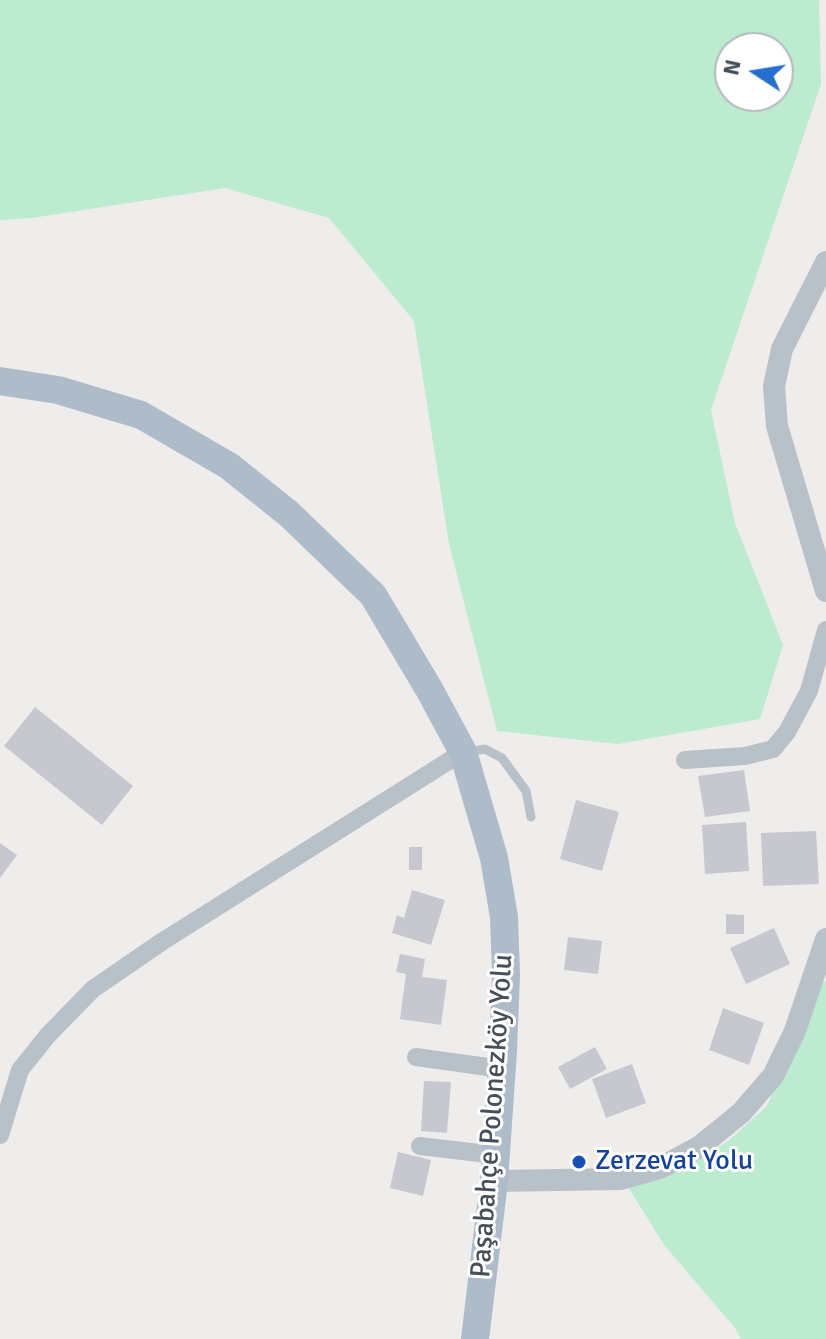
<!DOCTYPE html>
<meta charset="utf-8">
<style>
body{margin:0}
#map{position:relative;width:826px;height:1339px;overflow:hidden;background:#efecec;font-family:Signika,sans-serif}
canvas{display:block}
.north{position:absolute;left:714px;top:32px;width:80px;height:80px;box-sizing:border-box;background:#fff;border:2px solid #b5b9bc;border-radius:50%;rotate:282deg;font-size:22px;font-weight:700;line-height:32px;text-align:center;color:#464f58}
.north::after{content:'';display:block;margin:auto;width:28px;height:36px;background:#266ed0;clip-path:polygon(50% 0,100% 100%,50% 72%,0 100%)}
</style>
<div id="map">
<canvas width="826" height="1339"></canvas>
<div class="north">N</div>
</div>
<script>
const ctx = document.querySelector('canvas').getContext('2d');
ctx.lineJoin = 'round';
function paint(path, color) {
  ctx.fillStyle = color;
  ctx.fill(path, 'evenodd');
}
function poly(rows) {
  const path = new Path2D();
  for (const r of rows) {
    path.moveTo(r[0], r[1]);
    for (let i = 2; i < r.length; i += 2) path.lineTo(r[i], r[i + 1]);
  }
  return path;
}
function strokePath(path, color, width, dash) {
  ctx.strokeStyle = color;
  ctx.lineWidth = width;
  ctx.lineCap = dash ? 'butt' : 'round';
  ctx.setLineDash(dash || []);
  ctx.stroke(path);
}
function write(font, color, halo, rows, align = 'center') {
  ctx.font = font + ' Signika,sans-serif';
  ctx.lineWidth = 6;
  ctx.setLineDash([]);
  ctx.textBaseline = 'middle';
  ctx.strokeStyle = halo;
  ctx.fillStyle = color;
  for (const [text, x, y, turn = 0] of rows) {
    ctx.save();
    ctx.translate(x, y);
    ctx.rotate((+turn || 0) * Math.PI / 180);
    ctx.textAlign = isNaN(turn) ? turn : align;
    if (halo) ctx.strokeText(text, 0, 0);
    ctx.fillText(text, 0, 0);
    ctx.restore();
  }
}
paint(poly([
 [0,0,819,0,821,84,711,410,735,523,783,645,760,719,618,744,497,731,449,544,414,321,329,218,225,188,32,218,0,220],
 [778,48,778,96,730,96,730,48],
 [826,981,826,1339,741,1339,735,1328,665,1246,626,1184,681,1169,727,1142,767,1106,820,984]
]), '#bdebcf');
paint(poly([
 [35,707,133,786,102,825,4,746],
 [744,770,750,811,705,817,698,776],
 [576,800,619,812,602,871,560,859],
 [746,822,749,871,705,874,702,825],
 [816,831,819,884,763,886,761,833],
 [0,843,17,855,0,878],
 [409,847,422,847,422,870,409,870],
 [412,890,445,900,431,945,392,933,397,915,404,918],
 [726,914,744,915,744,934,726,934],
 [774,928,790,964,746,984,730,948],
 [568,937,602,941,598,974,564,970],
 [400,954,425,959,422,977,447,980,441,1025,400,1019,406,974,396,972],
 [723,1008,764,1023,749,1065,709,1050],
 [595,1047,607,1069,570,1089,558,1067],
 [632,1064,646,1103,606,1118,592,1079],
 [424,1081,451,1082,447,1133,421,1131],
 [398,1152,431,1160,423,1196,390,1188]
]), '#c7c8cf');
strokePath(poly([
 [466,752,485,749,502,758,526,791,531,817]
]), '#b9c1c8', 9);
strokePath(poly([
 [685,760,745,756,773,749,787,732,809,691,826,630],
 [416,1057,502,1069],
 [0,1135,20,1070,48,1035,93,989,163,941,463,752],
 [420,1146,496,1155]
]), '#b9c1c8', 18);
strokePath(poly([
 [826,262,782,349,774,386,777,426,826,591],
 [494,1181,621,1179,660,1168,699,1147,741,1113,773,1076,795,1031,826,939]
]), '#b9c1c8', 22);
strokePath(poly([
 [0,381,58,390,141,415,229,466,289,514,373,595,429,689,463,752,494,858,504,917,506,975,503,1051,494,1181,475,1339]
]), '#aebcca', 28);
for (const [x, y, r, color] of [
 [579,1162,8,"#1a4fb4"]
]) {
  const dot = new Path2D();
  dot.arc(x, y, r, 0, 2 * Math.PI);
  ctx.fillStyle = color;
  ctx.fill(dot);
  strokePath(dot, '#fff', 3);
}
write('28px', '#464f58', '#fff', [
 ["Paşabahçe Polonezköy Yolu",493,1116,-86]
]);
write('28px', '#164399', '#fff', [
 ["Zerzevat Yolu",595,1162]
], 'left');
</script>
